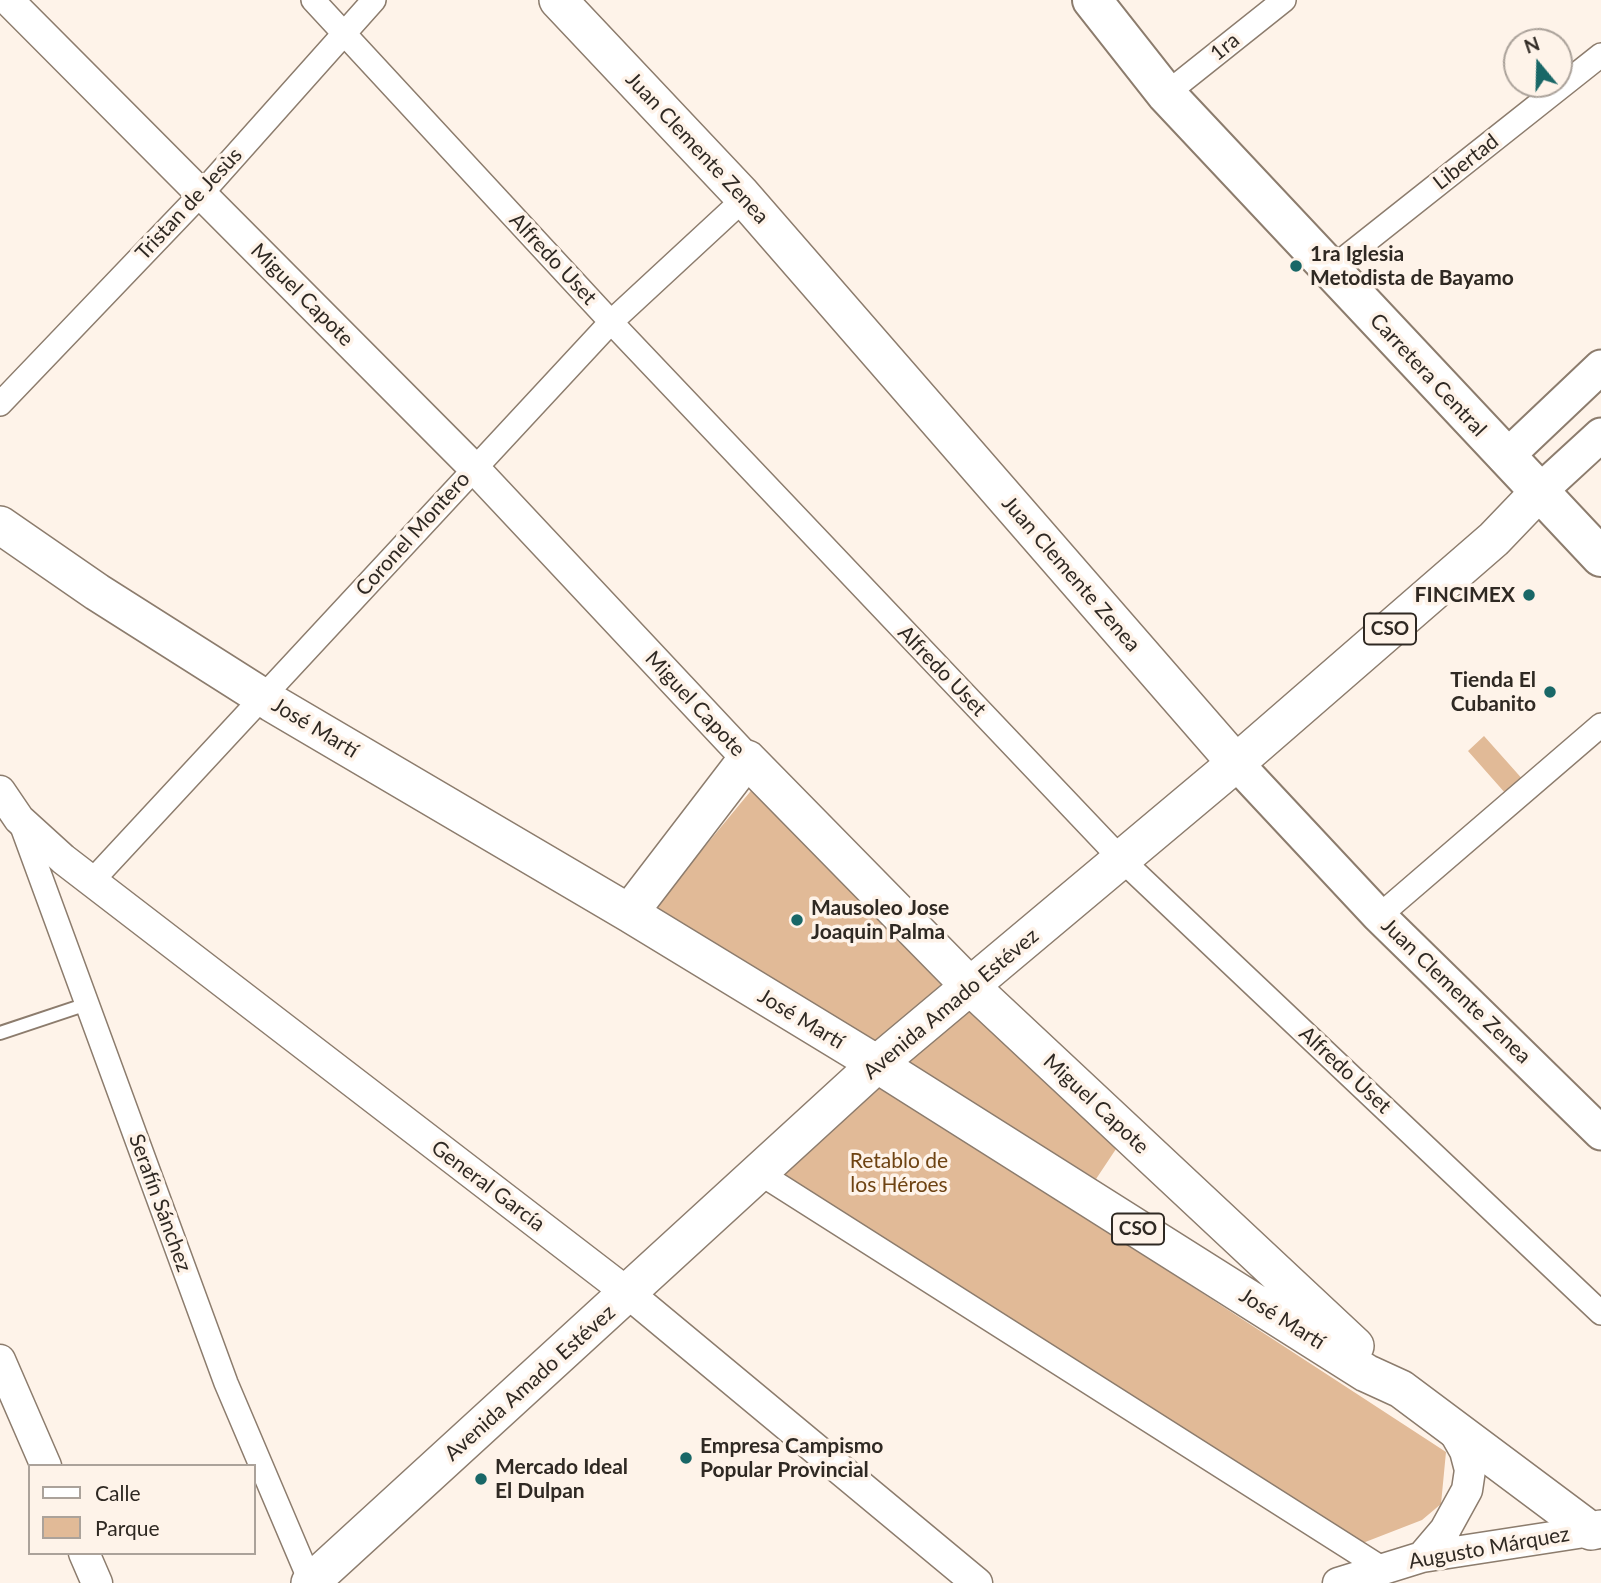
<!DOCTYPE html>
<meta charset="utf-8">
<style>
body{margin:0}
#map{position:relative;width:1601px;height:1583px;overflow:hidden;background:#fef3e9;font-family:Lato,sans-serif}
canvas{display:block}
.legend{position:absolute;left:28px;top:1464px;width:228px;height:91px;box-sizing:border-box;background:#fef3e9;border:2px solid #aba29a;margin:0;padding:9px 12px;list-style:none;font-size:21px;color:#2f2923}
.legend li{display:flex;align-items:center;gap:14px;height:35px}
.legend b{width:35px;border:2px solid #aba29a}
.north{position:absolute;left:1503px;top:28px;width:70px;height:70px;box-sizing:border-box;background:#fef3e9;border:2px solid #aba29a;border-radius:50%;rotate:341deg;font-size:19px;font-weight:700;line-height:28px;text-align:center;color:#2f2923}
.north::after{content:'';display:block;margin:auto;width:24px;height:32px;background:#196767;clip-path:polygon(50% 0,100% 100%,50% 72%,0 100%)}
</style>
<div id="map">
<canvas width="1601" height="1583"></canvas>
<ul class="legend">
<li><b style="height:9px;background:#fff"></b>Calle</li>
<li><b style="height:19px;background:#e1ba97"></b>Parque</li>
</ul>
<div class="north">N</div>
</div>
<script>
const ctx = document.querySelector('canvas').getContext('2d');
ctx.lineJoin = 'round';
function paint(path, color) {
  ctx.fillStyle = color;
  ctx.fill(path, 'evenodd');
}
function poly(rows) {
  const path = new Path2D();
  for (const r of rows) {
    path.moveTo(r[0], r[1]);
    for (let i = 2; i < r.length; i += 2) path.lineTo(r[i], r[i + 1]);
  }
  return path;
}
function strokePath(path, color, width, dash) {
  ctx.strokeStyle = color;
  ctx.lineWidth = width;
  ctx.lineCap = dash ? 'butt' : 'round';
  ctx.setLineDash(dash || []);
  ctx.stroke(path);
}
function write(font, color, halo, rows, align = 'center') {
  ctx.font = font + ' Lato,sans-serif';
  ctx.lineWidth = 7;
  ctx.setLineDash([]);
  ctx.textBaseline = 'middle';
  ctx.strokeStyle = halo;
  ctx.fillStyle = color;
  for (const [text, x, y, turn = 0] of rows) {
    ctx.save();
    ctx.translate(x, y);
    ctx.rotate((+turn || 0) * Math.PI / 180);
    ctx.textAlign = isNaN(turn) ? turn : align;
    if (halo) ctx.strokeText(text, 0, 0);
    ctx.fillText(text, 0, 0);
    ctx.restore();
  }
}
paint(poly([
 [1484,736,1525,782,1506,794,1468,751],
 [759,781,1116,1149,1096,1179,654,908],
 [883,1085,1446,1452,1441,1504,1422,1520,1355,1546,780,1175]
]), '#e1ba97');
const service = poly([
 [0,1033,87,1004]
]);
const minor = poly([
 [313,0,611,322,1122,860,1601,1313],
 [1166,94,1284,0],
 [1331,269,1601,55],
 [0,404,201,194,374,0],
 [20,821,226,1383,311,1583],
 [92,881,611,322,745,198],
 [1379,916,1601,725],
 [758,1172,1383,1569]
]);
const tertiary = poly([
 [8,0,474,468,747,759],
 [0,791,19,819,63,859,629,1294,977,1583],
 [0,1360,46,1466],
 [84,1553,97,1583],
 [1422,1557,1445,1530,1467,1490,1470,1470,1465,1451,1453,1430],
 [1338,1583,1422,1557,1591,1531]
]);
const secondary = poly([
 [1505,458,1601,367],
 [1540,491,1601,435],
 [1236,763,1379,916,1601,1133]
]);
const primary = poly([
 [558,0,740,193,1236,763],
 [0,525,97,592,272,703,629,913,877,1064,1366,1373,1401,1389,1591,1531,1601,1529],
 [629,913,747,759,971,987,1355,1346],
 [310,1583,877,1064,1236,763,1494,539,1540,491]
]);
const trunk = poly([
 [1092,0,1166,94,1601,557]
]);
strokePath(service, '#8c7c6d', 16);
strokePath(minor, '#8c7c6d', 26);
strokePath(tertiary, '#8c7c6d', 33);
strokePath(secondary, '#8c7c6d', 37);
strokePath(primary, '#8c7c6d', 40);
strokePath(trunk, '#8c7c6d', 42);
strokePath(service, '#fff', 12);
strokePath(minor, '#fff', 23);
strokePath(tertiary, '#fff', 30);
strokePath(secondary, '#fff', 33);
strokePath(primary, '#fff', 37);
strokePath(trunk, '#fff', 38);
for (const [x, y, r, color] of [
 [1296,266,7,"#196767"],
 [1529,595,7,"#196767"],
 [1550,692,7,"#196767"],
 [797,920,7,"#196767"],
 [686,1458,7,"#196767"],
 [481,1479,7,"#196767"]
]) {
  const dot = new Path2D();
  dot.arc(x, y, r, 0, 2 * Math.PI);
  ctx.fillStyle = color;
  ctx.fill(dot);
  strokePath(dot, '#fef3e9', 2.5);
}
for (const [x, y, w] of [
 [1390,629,52],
 [1138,1229,52]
]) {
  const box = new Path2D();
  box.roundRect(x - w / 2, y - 15.5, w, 31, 5);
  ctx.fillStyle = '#fef3e9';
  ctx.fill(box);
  strokePath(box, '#2f2923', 2);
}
write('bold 19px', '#2f2923', null, [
 ["CSO",1390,629],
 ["CSO",1138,1229]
]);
write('21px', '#2f2923', '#fef3e9', [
 ["1ra",1225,47,-39],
 ["Juan Clemente Zenea",697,148,47],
 ["Libertad",1466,162,-38],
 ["Tristan de Jesùs",189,204,-47],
 ["Alfredo Uset",553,259,47],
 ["Miguel Capote",302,295,45],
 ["Carretera Central",1428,375,47],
 ["Coronel Montero",413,534,-48],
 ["Juan Clemente Zenea",1071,574,49],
 ["Alfredo Uset",942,671,46],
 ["Miguel Capote",695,704,47],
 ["José Martí",315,728,31],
 ["Juan Clemente Zenea",1456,991,44],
 ["Avenida Amado Estévez",951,1004,-40],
 ["José Martí",801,1019,31],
 ["Alfredo Uset",1345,1070,43],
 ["Miguel Capote",1096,1104,43],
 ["General García",488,1186,37],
 ["Serafín Sánchez",160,1203,70],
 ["José Martí",1282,1319,32],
 ["Avenida Amado Estévez",530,1383,-42],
 ["Augusto Márquez",1489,1548,-10]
]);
write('bold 21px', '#2f2923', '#fef3e9', [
 ["1ra Iglesia",1310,254],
 ["Metodista de Bayamo",1310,278],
 ["FINCIMEX",1515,595,"right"],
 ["Tienda El",1536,680,"right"],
 ["Cubanito",1536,704,"right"],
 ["Mausoleo Jose",811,908],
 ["Joaquin Palma",811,932],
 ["Empresa Campismo",700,1446],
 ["Popular Provincial",700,1470],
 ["Mercado Ideal",495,1467],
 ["El Dulpan",495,1491]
], 'left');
write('21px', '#6e4312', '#fef3e9', [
 ["Retablo de",899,1161],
 ["los Héroes",899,1185]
]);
</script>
